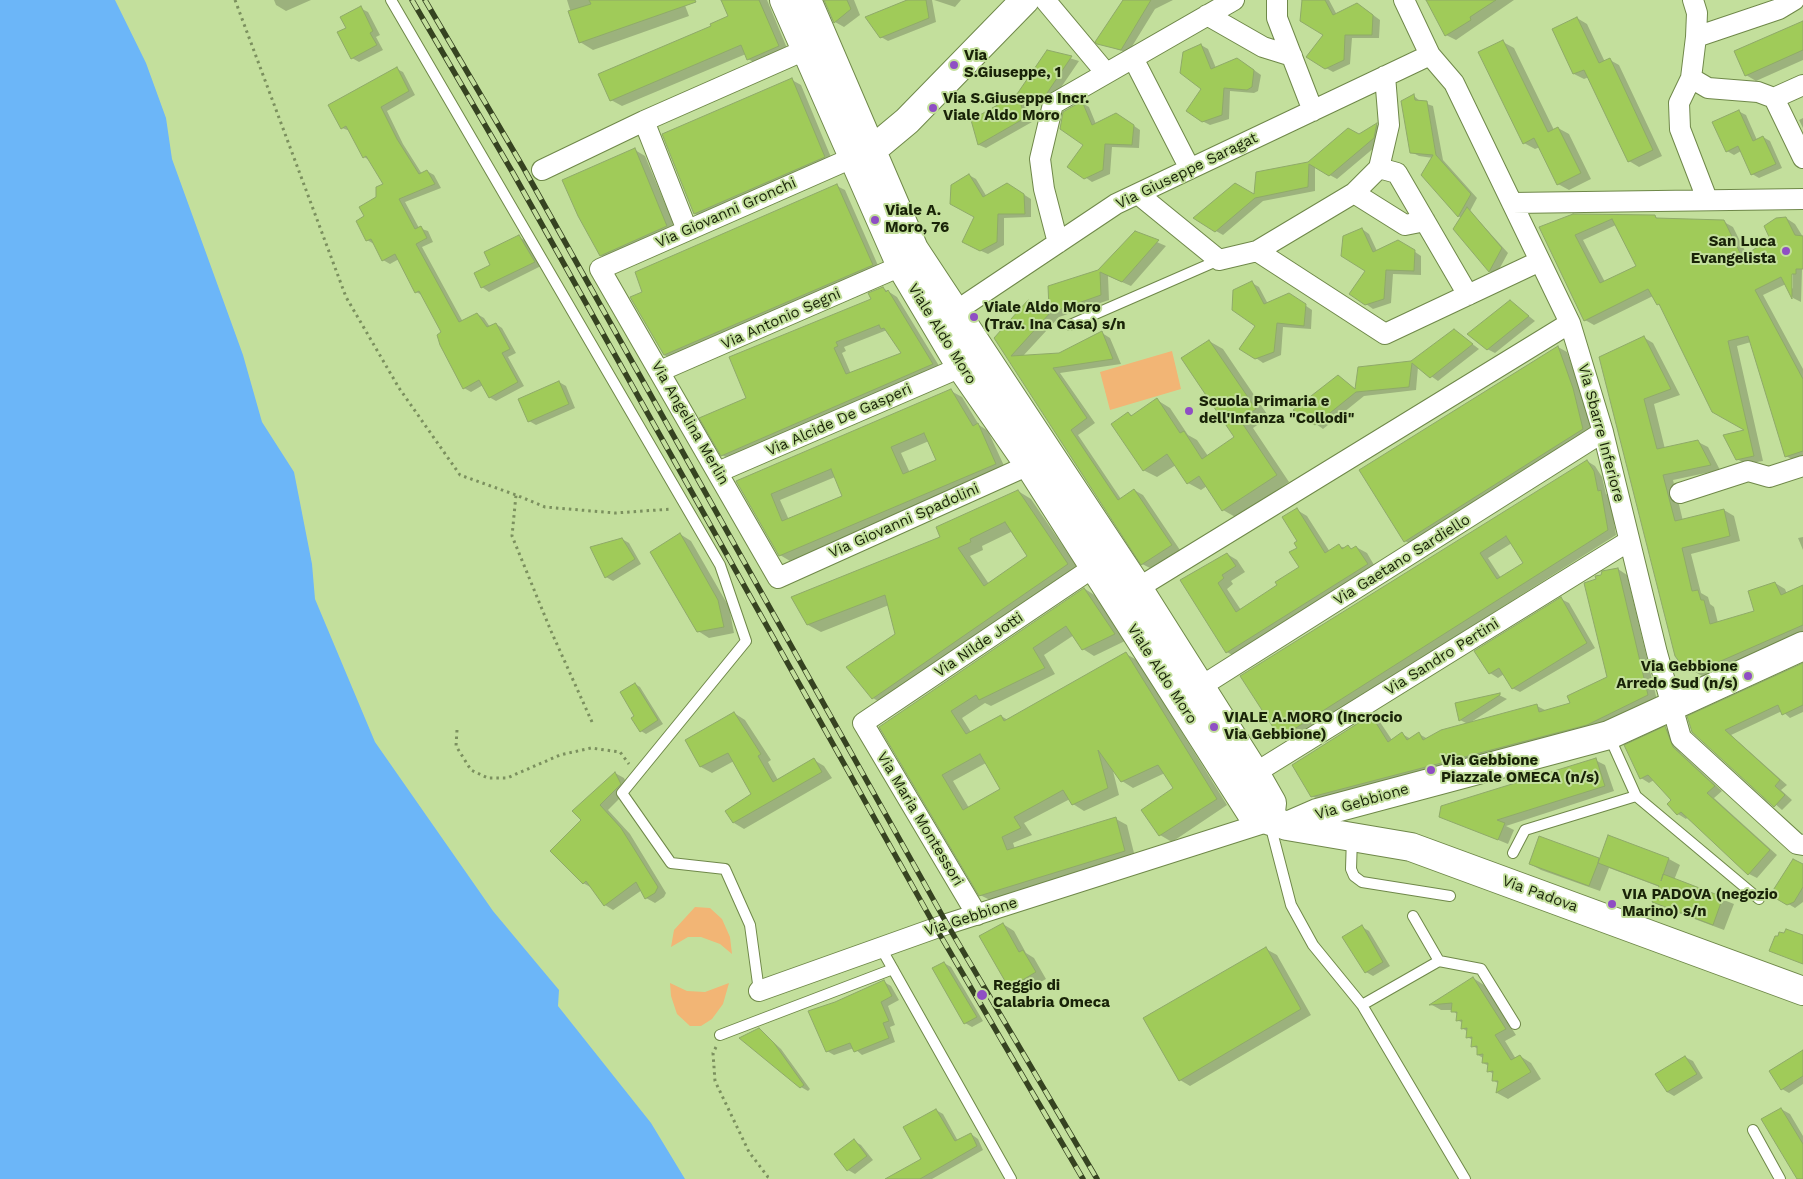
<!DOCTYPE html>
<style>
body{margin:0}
canvas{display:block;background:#c3df9c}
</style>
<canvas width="1803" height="1179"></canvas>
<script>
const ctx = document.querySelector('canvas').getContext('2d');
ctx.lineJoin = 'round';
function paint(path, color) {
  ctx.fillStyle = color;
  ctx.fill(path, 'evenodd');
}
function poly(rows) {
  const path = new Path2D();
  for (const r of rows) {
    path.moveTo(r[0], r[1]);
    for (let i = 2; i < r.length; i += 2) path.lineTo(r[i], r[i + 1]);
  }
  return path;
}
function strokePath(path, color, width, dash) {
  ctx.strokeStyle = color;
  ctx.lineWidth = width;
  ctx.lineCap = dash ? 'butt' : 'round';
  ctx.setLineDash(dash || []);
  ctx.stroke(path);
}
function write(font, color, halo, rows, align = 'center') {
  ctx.font = font + ' "Work Sans",sans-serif';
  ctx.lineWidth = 4;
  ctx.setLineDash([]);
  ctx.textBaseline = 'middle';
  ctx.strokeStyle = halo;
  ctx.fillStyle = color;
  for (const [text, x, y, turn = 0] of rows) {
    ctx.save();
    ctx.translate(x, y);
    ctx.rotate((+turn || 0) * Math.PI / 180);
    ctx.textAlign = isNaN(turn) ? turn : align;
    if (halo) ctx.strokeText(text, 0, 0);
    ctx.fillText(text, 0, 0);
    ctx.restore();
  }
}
paint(poly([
 [1172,351,1181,389,1110,410,1100,372],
 [695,907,710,908,722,919,730,937,732,954,720,944,701,937,688,937,671,947,674,930],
 [670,983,687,991,705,992,729,983,723,1004,712,1019,701,1026,690,1026,677,1014,671,996]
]), '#f2b575');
paint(poly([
 [0,0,115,0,146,63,166,118,172,159,243,355,262,422,294,472,312,564,315,599,375,742,493,911,559,990,558,1006,651,1123,685,1179,0,1179]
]), '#6cb6f8');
paint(poly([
 [274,0,311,0,286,11,276,5],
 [567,0,683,0,689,16,593,50,580,42],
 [723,0,767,0,789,53,759,65,748,59,746,54,622,106,611,100,730,16],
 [825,0,854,0,860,15,844,27,835,22],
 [911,0,932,0,936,22,888,41,881,37],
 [934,0,961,0,955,7],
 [1124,0,1173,0,1155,9,1128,53,1104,45],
 [1306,0,1329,0,1337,15,1365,9,1380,20,1379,38,1352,38,1350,64,1333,72,1326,68,1325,35],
 [1430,0,1514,0,1456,40,1446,35],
 [360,8,368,12,380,35,376,37,383,50,359,62,352,58,348,28],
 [1577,18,1587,24,1605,62,1610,60,1619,65,1662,156,1639,167,1629,161,1589,77,1584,79,1574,74,1553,30],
 [1803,22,1803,60,1756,81,1746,75],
 [1503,42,1514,48,1554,130,1558,128,1569,134,1591,179,1569,190,1558,184,1540,147,1535,149,1524,143],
 [1201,45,1208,49,1216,68,1244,63,1261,75,1258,91,1254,93,1230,91,1229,119,1210,125,1202,121],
 [1047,51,1079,61,1049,105,1024,97,1032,122,986,148,979,145,972,120,1018,95],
 [397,69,403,72,415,95,387,111,403,144,422,174,427,171,434,175,441,188,405,202,419,228,428,231,433,242,422,247,463,322,477,314,484,318,490,327,496,324,502,328,516,353,508,357,524,386,496,401,489,397,483,385,471,392,464,388,443,332,424,296,416,292,399,259,390,264,383,260,374,244,367,240,366,216,384,184,369,160,364,157,350,131,342,128],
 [792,80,801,85,833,162,704,219,695,214,663,134],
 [1414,96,1421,102,1433,106,1443,160,1477,198,1470,211,1508,253,1496,275,1489,271,1462,218,1458,216,1433,158,1419,156,1411,152],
 [1082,103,1089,107,1096,124,1124,119,1140,130,1139,148,1112,147,1110,174,1092,182,1085,177],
 [1738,111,1746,115,1757,140,1763,137,1770,141,1782,168,1759,178,1752,174,1741,151,1734,155,1727,151],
 [1803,118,1803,128,1799,120],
 [1377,125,1384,129,1381,142,1337,179,1315,167,1315,191,1263,201,1223,235,1216,231,1255,196],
 [635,150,645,156,677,232,611,261,601,255],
 [969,175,976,179,987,197,1007,184,1031,199,1031,217,1004,218,1004,245,988,254,970,246,975,217],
 [837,186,845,190,880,270,672,359,664,355],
 [1581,215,1654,216,1660,220,1724,222,1733,227,1747,255,1772,240,1786,218,1795,224,1803,237,1801,302,1793,298,1786,284,1763,295,1803,369,1803,459,1795,461,1786,456,1751,342,1737,346,1763,461,1746,464,1737,459,1747,430,1653,296,1594,325,1585,320,1541,227],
 [1616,225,1638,267,1605,282,1583,240],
 [1790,268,1793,268,1793,289,1791,286],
 [1362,229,1369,234,1377,251,1405,245,1421,256,1421,275,1393,274,1391,303,1373,309,1366,304,1366,271],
 [1136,233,1166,246,1131,286,1108,276,1109,300,1059,317,1023,356,1060,354,1102,333,1110,338,1121,364,1060,373,1095,423,1078,435,1121,499,1134,490,1143,495,1180,550,1150,568,1142,564,995,338,1050,311,1099,271],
 [519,237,526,241,541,266,489,292,482,287,475,273,492,265],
 [1252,283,1259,287,1268,304,1296,299,1312,310,1311,329,1283,327,1281,355,1263,363,1256,358,1257,325],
 [883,288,897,297,941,369,731,460,722,455,748,398,873,299],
 [887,330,903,354,851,374,842,353,846,351,844,347],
 [1510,301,1535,321,1495,353,1487,349],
 [1454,330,1479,349,1438,381,1418,367,1416,390,1364,396,1323,429,1316,424,1345,381,1356,390,1411,362],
 [1643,337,1653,343,1680,395,1654,404,1665,449,1698,442,1708,447,1720,470,1673,480,1683,521,1724,510,1734,516,1740,541,1691,554,1701,593,1708,597,1710,604,1714,607,1718,623,1756,612,1775,583,1785,589,1787,594,1803,586,1803,635,1713,675,1702,676,1681,664,1600,358],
 [1209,341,1223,349,1269,417,1253,428,1289,482,1237,518,1223,510,1207,486,1201,490,1188,483,1176,465,1157,477,1143,470,1128,413,1133,416,1157,400,1170,408,1188,435,1197,440,1208,456,1236,437],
 [1558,347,1567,352,1582,394,1592,434,1414,546,1405,541],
 [559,382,566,386,575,408,536,425,529,421],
 [951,391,962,397,979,425,988,431,1006,470,790,561,780,555,738,481],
 [929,441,938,461,910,473,901,453],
 [835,477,844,497,789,520,780,500],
 [1587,461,1595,466,1602,477,1606,494,1610,496,1616,535,1289,742,1280,737,1242,677],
 [1512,543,1525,563,1501,578,1488,558],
 [1018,491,1031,499,1080,571,886,706,873,698,896,634,889,605,821,632,808,625,941,538],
 [1013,531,1029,557,989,584,970,556,983,550,982,546],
 [1297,510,1307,516,1330,552,1339,546,1353,550,1356,547,1367,553,1377,570,1237,658,1227,652,1182,581,1227,554,1237,560,1245,572,1231,581,1233,584,1227,589,1241,610,1279,586,1300,567],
 [680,534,691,541,729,607,734,633,709,638,698,631],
 [1803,537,1803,550,1798,538],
 [622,539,629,543,641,564,613,581,606,577],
 [1618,569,1627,575,1657,700,1597,729,1321,801,1312,796,1371,717,1380,722,1392,740,1402,734,1411,739,1419,734,1428,739,1537,706,1547,711,1572,704,1608,678],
 [1085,589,1096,596,1125,641,1094,656,1083,649,1074,635,1044,655,1055,674,991,706,985,703,962,718,971,732,1001,716,1008,720,1126,654,1137,660,1227,805,1172,842,1160,835,1143,811,1174,789,1165,773,1133,788,1122,781,1112,767,1119,795,1084,811,1073,804,1070,799,1024,823,1032,835,1013,843,1015,849,1116,819,1127,825,1135,857,992,901,980,895,881,727],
 [986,763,1002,790,969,808,953,781],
 [1561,599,1569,603,1595,648,1520,692,1512,688,1504,674,1498,678,1490,673],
 [1803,664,1803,712,1790,718,1782,711,1731,735,1787,785,1781,790,1792,800,1782,810,1693,731],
 [635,684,640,687,663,724,646,734,641,731,636,716],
 [1499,695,1507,699,1468,724,1460,720],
 [734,713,745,720,771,760,768,762,778,780,814,760,824,766,832,778,744,829,734,823,753,795,734,761,712,773,701,767,686,740],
 [1665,728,1673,732,1681,753,1722,791,1714,798,1777,855,1757,878,1749,874,1688,817,1686,819,1678,814,1669,804,1673,800,1654,780,1649,783,1641,778],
 [1595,760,1605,765,1614,791,1506,826,1514,830,1508,844,1440,816],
 [615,773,624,778,629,789,608,810,630,834,666,893,664,897,655,903,646,898,642,890,613,910,605,905,592,888,583,883,583,820],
 [1609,837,1669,859,1680,865,1674,880,1734,904,1724,930,1665,908,1654,902,1660,887,1609,868,1600,891,1541,870,1530,864,1540,838,1600,860],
 [1803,865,1803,902,1795,908,1772,894,1788,867],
 [1003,924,1014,931,1026,953,1034,958,1046,979,1021,993,1010,987],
 [1362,927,1369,931,1390,966,1373,976,1366,972],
 [1266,949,1277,955,1311,1015,1190,1086,1180,1080],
 [944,963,951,967,983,1021,972,1027,965,1023],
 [1473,978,1484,985,1516,1035,1505,1041,1516,1059,1520,1056,1531,1063,1541,1079,1508,1099,1497,1093,1499,1084,1493,1080,1494,1074,1488,1071,1489,1066,1483,1063,1483,1058,1478,1055,1478,1049,1473,1046,1473,1040,1467,1037,1468,1032,1462,1028,1463,1023,1457,1020,1458,1015,1452,1010,1441,1010,1432,1005],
 [884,982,891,986,899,1000,888,1006,895,1025,890,1027,895,1042,862,1055,854,1048,834,1055,827,1051,835,1003],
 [759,1029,781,1049,810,1089,808,1091,801,1087],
 [1803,1052,1803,1084,1789,1093,1782,1089],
 [1685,1057,1693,1061,1703,1078,1674,1096,1667,1092],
 [1781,1109,1790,1114,1803,1136,1803,1179,1798,1179],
 [936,1110,943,1114,958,1141,971,1134,978,1139,983,1150,932,1179,903,1179,923,1160],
 [854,1141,861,1145,873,1160,855,1174,848,1170]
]), '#0003');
const building = poly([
 [589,0,695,0,696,2,579,43,568,11,591,4,589,0],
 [721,0,759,0,779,46,747,60,741,45,610,101,598,74,711,26,710,24,728,16,721,0],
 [824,0,847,0,851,9,834,23,824,0],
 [907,0,926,0,929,18,880,38,865,17,907,0],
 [1123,0,1151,0,1121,50,1097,44,1095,42,1123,0],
 [1302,0,1325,0,1333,15,1357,3,1373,15,1372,35,1345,35,1344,60,1325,69,1306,57,1323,35,1300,21,1302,0],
 [1426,0,1496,0,1470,17,1471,20,1445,36,1426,0],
 [361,6,373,31,370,33,377,45,351,59,337,32,346,28,340,17,361,6],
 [1577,17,1599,63,1610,58,1653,150,1628,162,1584,70,1573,74,1552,29,1577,17],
 [1803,21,1803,50,1745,76,1734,51,1803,21],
 [1503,40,1548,132,1558,127,1581,173,1557,185,1534,138,1523,144,1478,52,1503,40],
 [1201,44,1211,69,1237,58,1254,70,1252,87,1247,90,1224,88,1222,115,1202,122,1186,111,1201,89,1180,73,1183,52,1201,44],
 [1047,50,1072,56,1041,102,1018,94,1025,118,978,145,971,120,1017,94,1047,50],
 [397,67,409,91,381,107,397,139,419,174,427,170,435,184,399,199,415,229,421,226,427,238,416,244,459,322,477,313,487,327,496,323,510,349,502,353,518,382,489,398,479,380,463,389,440,345,437,335,441,332,419,291,415,293,395,254,382,261,371,239,366,241,356,221,364,216,359,207,376,197,376,187,383,184,366,156,363,158,346,126,341,129,328,105,397,67],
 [792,78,825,157,694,214,662,134,792,78],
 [1414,94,1415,100,1427,101,1436,155,1471,194,1458,217,1421,175,1433,155,1410,153,1401,101,1414,94],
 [1082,101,1092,125,1116,113,1134,125,1132,145,1105,144,1103,170,1084,179,1067,167,1083,145,1060,129,1063,112,1082,101],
 [1739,110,1753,141,1763,136,1776,164,1751,175,1738,146,1726,152,1712,122,1739,110],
 [1377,123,1374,138,1329,176,1309,164,1308,187,1255,198,1215,232,1193,218,1235,183,1254,194,1256,172,1308,162,1348,128,1359,134,1377,123],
 [635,148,667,226,600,256,578,216,562,180,635,148],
 [969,174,983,197,1007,183,1024,194,1025,214,998,214,997,242,980,251,962,242,974,217,950,204,951,185,969,174],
 [837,184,873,265,664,355,630,297,642,292,635,272,837,184],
 [1467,207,1502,248,1489,272,1453,229,1467,207],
 [1573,214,1655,215,1656,218,1724,220,1742,257,1770,239,1764,226,1776,218,1786,217,1795,235,1803,236,1803,269,1796,269,1796,274,1792,274,1792,299,1781,277,1755,290,1803,379,1803,451,1785,457,1748,336,1728,341,1754,456,1736,460,1723,435,1744,430,1712,412,1659,304,1657,305,1648,289,1584,321,1539,227,1573,214],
 [1612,219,1636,266,1600,283,1575,235,1612,219],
 [1362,228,1373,252,1398,240,1415,250,1414,271,1386,270,1384,299,1365,305,1349,294,1365,271,1341,256,1343,236,1362,228],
 [1135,231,1159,240,1122,282,1100,272,1101,295,1050,313,1011,356,1059,353,1102,331,1113,359,1053,368,1087,418,1071,430,1118,500,1134,489,1172,545,1141,565,994,338,1028,300,1049,309,1048,286,1098,270,1135,231],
 [519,235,535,262,481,288,474,273,490,265,484,252,519,235],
 [1252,281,1264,304,1289,293,1306,304,1304,326,1277,323,1274,352,1255,359,1239,349,1255,326,1232,310,1233,290,1252,281],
 [883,287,886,292,888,290,933,364,721,456,699,418,746,398,729,357,871,299,868,293,883,287],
 [879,325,881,329,884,328,901,353,846,374,834,348,838,346,836,342,879,325],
 [1510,300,1529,316,1487,350,1467,334,1510,300],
 [1454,329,1473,344,1430,378,1412,363,1409,387,1356,392,1315,425,1293,410,1338,375,1355,389,1358,367,1411,361,1454,329],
 [1644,336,1671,389,1644,399,1657,449,1698,440,1711,465,1663,475,1675,521,1724,509,1730,536,1682,548,1692,591,1698,590,1701,600,1704,600,1710,624,1754,611,1748,591,1775,582,1781,595,1803,585,1803,625,1698,671,1683,667,1675,656,1599,357,1644,336],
 [1209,340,1256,409,1240,420,1277,475,1222,511,1199,476,1187,484,1167,454,1143,471,1111,424,1128,412,1131,416,1157,398,1180,433,1184,431,1202,459,1234,437,1181,358,1209,340],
 [1558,346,1573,388,1583,429,1404,542,1359,470,1558,346],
 [559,381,569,404,528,422,518,399,559,381],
 [951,389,973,426,978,423,996,464,779,556,736,481,951,389],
 [924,433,936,460,903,474,891,447,924,433],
 [831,469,842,496,782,521,771,494,831,469],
 [1587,460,1594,471,1598,491,1601,490,1608,530,1280,738,1240,676,1587,460],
 [1506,536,1523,563,1497,579,1480,553,1506,536],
 [1018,490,1068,564,872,699,846,667,895,634,885,595,807,625,791,597,940,537,936,527,1018,490],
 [1005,522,1027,556,984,586,958,548,971,542,970,539,1005,522],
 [1297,508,1325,553,1339,544,1342,549,1348,545,1351,549,1356,546,1368,564,1226,653,1180,580,1227,553,1236,566,1222,575,1224,578,1218,583,1236,612,1277,585,1275,582,1299,567,1289,552,1297,548,1294,543,1297,541,1282,517,1297,508],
 [680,533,718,600,724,627,697,632,650,552,680,533],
 [622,538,635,559,605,578,590,547,622,538],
 [1618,568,1648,695,1587,725,1311,797,1292,765,1371,715,1388,742,1402,732,1407,740,1419,732,1423,740,1441,730,1537,704,1539,712,1570,703,1567,696,1607,677,1584,583,1596,579,1595,576,1601,575,1602,571,1618,568],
 [1084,588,1115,634,1082,650,1066,626,1033,648,1045,668,979,700,976,695,951,711,966,734,1001,715,1004,721,1126,652,1217,799,1159,836,1141,810,1173,788,1158,765,1121,782,1098,750,1108,788,1072,805,1063,790,1014,817,1021,828,1002,837,1007,850,1116,817,1125,851,979,896,879,727,1084,588],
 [980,754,1000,789,963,810,942,775,980,754],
 [1561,597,1587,643,1512,689,1499,668,1489,674,1474,651,1561,597],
 [1803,663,1803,705,1782,715,1778,705,1725,730,1780,780,1775,786,1785,795,1774,807,1692,732,1687,716,1803,663],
 [635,683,658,720,640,732,631,718,634,716,620,692,635,683],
 [1500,693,1500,695,1459,721,1455,703,1500,693],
 [734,712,761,754,758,756,773,782,814,758,822,772,733,823,725,811,751,794,728,753,700,767,685,740,734,712],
 [1665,726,1673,747,1715,786,1707,793,1770,850,1748,875,1681,812,1677,815,1667,804,1671,800,1648,775,1640,779,1624,745,1665,726],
 [1596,758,1605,786,1497,820,1505,823,1498,840,1439,817,1441,806,1596,758],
 [615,772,621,784,600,805,621,828,658,887,655,893,645,899,636,882,604,906,586,881,583,884,550,851,581,820,572,811,615,772],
 [1608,835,1669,858,1661,881,1663,874,1723,897,1713,925,1652,902,1659,886,1598,863,1589,886,1529,864,1539,836,1599,858,1598,863,1608,835],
 [1793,859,1803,864,1803,887,1794,902,1787,905,1770,895,1793,859],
 [1003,923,1019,952,1023,950,1036,972,1009,988,979,936,1003,923],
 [1362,925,1383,962,1365,973,1342,937,1362,925],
 [1786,929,1803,935,1803,964,1769,951,1775,936,1778,936,1779,932,1784,933,1786,929],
 [1266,947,1301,1009,1179,1081,1143,1018,1266,947],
 [944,962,977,1017,964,1024,932,968,944,962],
 [1473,977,1506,1029,1495,1035,1511,1060,1520,1055,1531,1072,1496,1093,1498,1081,1492,1081,1493,1071,1487,1072,1488,1063,1482,1063,1483,1054,1477,1055,1477,1046,1471,1047,1472,1037,1466,1038,1467,1028,1461,1029,1462,1020,1456,1021,1457,1012,1451,1012,1452,1003,1429,1005,1473,977],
 [884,980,892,996,881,1002,889,1021,883,1023,889,1038,854,1052,850,1043,826,1052,808,1011,835,1002,884,980],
 [759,1028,774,1043,804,1085,800,1088,739,1038,759,1028],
 [1803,1050,1803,1076,1781,1090,1769,1071,1803,1050],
 [1685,1056,1697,1074,1667,1092,1655,1074,1685,1056],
 [1781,1108,1803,1144,1803,1179,1797,1179,1761,1119,1781,1108],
 [936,1109,955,1141,971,1133,977,1146,920,1179,885,1179,921,1159,903,1127,936,1109],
 [854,1139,867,1156,847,1171,834,1154,854,1139]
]);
paint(building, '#a0cb59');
strokePath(building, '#8faa69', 1);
const lane = poly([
 [391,0,720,565,746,641,622,793,671,863,725,869,750,925,759,991],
 [1070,325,1219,260],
 [1609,736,1636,796,1759,899],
 [1270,824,1291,905,1313,945,1362,1005],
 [1352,837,1351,869,1354,876,1362,882,1450,896],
 [1513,853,1525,830,1636,796],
 [1413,916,1439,961],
 [881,948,1011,1179],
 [720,1035,893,969],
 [1753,1130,1780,1179],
 [1465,1179,1362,1005,1439,961,1481,969,1515,1024]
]);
const street = poly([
 [1045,0,1106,73],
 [1277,0,1277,18,1313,111],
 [1404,0,1430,55,1454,83,1570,323,1603,432,1657,653,1681,738,1797,844,1803,845],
 [1693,0,1697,13,1696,37,1691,78,1679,103,1680,129,1707,199],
 [1207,15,1263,47,1292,56],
 [1696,37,1779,9,1794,0],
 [1133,58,1190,169],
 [1691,78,1708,88,1758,92,1774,98,1803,85],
 [1774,98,1803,158],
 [644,121,687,230],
 [852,158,600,269,778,578,1029,465],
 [1379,168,1397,173,1468,295],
 [542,170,644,121,805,50],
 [1354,193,1405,225,1425,221],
 [1138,194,1219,260,1257,251,1354,193,1379,168,1389,125,1385,76],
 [1512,203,1803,199],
 [1058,243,1044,189,1040,159,1053,104,1234,0],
 [1257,251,1385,334,1540,261],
 [956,311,1116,204,1430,55],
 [660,371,901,266],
 [718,472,961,367],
 [1680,493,1748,471,1769,477,1803,466],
 [1138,588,1570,323],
 [1200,687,1603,432],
 [1255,773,1629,541],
 [977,915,863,723,1094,567],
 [759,991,947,924,1270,821]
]);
const secondary = poly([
 [784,0,901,266,961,367,1029,465,1251,813,1287,826,1411,847,1803,991],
 [807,0,914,249,1138,588,1255,773,1272,803,1270,821],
 [871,151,907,121,1025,0],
 [1287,826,1317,813,1609,735,1803,646]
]);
strokePath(lane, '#6f8849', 12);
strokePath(street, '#6f8849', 22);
strokePath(secondary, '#6f8849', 30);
strokePath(poly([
 [235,0,346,297,399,388,460,475,516,495],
 [592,722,551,631,512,536,516,495,545,507,615,513,672,509],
 [457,730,456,746,471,770,488,778,507,778,560,755,591,748,620,752,629,764],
 [716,1047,713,1053,715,1081,749,1152,768,1177,772,1179]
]), '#7b905e', 3, [2.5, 4]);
strokePath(lane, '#fff', 10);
strokePath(street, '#fff', 20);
strokePath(secondary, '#fff', 28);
const rail = poly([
 [412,0,513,173,936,928,1083,1179],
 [425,0,523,167,947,924,1097,1179]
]);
strokePath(rail, '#364321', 5.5);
strokePath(rail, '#c3df9c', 4, [11]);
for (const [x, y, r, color] of [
 [954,65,5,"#8f4ec4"],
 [933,108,5,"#8f4ec4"],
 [875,220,5,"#8f4ec4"],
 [1786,251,5,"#8f4ec4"],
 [974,317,5,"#8f4ec4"],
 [1189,411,5,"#8f4ec4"],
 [1748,676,5,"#8f4ec4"],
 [1214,727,5,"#8f4ec4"],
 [1431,770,5,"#8f4ec4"],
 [1612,904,5,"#8f4ec4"],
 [982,995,6,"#8f4ec4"]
]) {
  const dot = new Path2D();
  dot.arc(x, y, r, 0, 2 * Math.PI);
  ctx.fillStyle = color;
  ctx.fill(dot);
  strokePath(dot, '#c3df9c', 2);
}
write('bold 15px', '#192308', '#c3df9c', [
 ["Via",964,56],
 ["S.Giuseppe, 1",964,73],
 ["Via S.Giuseppe Incr.",943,99],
 ["Viale Aldo Moro",943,116],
 ["Viale A.",885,211],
 ["Moro, 76",885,228],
 ["San Luca",1776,242,"right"],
 ["Evangelista",1776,259,"right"],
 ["Viale Aldo Moro",984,308],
 ["(Trav. Ina Casa) s/n",984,325],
 ["Scuola Primaria e",1199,402],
 ["dell'Infanza \"Collodi\"",1199,419],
 ["Via Gebbione",1738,667,"right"],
 ["Arredo Sud (n/s)",1738,684,"right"],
 ["VIALE A.MORO (Incrocio",1224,718],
 ["Via Gebbione)",1224,735],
 ["Via Gebbione",1441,761],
 ["Piazzale OMECA (n/s)",1441,778],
 ["VIA PADOVA (negozio",1622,895],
 ["Marino) s/n",1622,912],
 ["Reggio di",993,986],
 ["Calabria Omeca",993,1003]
], 'left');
write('15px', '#192308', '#c3df9c', [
 ["Via Giuseppe Saragat",1187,171,-26],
 ["Via Giovanni Gronchi",726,213,-24],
 ["Via Antonio Segni",781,319,-24],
 ["Viale Aldo Moro",942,334,58],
 ["Via Alcide De Gasperi",839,420,-24],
 ["Via Angelina Merlin",690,423,60],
 ["Via Sbarre Inferiore",1601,433,75],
 ["Via Giovanni Spadolini",904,521,-24],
 ["Via Gaetano Sardiello",1402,560,-32],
 ["Via Nilde Jotti",979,645,-34],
 ["Via Sandro Pertini",1442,657,-32],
 ["Viale Aldo Moro",1162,674,57],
 ["Via Gebbione",1362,802,-16],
 ["Via Maria Montessori",920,819,59],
 ["Via Padova",1540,894,20],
 ["Via Gebbione",971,917,-18]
]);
</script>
